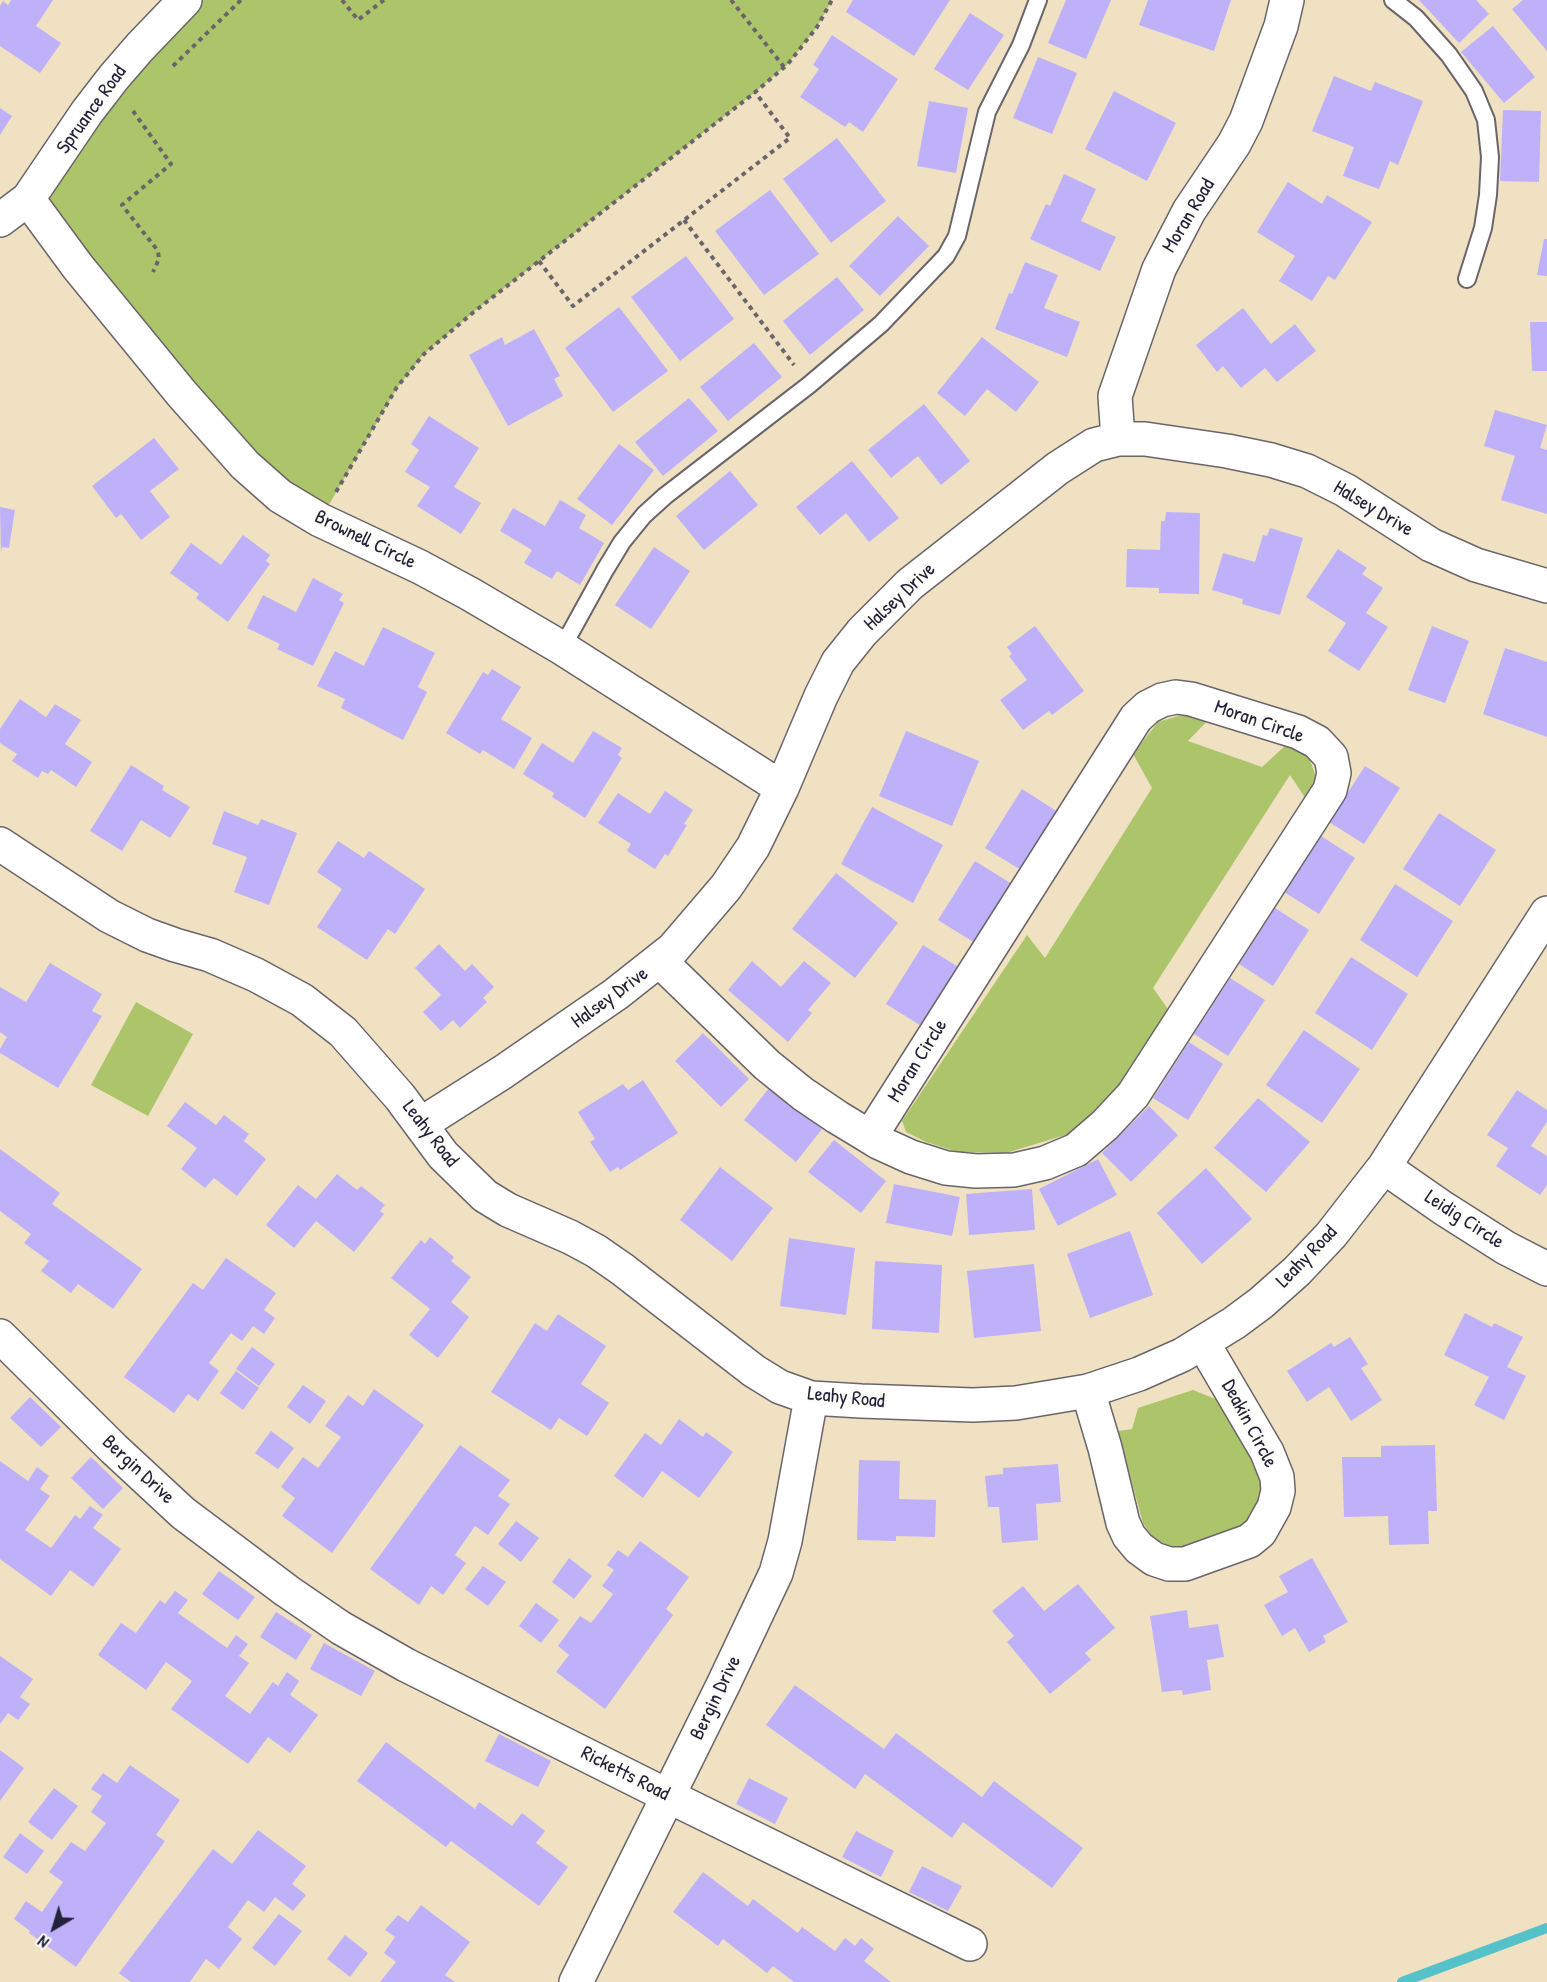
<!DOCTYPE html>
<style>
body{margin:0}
#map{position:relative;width:1547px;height:1982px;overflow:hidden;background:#f0e1c2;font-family:"Patrick Hand",sans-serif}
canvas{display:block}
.north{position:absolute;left:24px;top:1898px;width:60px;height:60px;-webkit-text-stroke:4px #fdfcf7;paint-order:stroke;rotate:218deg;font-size:16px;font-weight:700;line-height:24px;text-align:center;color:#22223b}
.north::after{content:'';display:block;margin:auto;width:21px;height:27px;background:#22223b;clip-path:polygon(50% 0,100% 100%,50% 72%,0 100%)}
</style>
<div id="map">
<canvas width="1547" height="1982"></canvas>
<div class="north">N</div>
</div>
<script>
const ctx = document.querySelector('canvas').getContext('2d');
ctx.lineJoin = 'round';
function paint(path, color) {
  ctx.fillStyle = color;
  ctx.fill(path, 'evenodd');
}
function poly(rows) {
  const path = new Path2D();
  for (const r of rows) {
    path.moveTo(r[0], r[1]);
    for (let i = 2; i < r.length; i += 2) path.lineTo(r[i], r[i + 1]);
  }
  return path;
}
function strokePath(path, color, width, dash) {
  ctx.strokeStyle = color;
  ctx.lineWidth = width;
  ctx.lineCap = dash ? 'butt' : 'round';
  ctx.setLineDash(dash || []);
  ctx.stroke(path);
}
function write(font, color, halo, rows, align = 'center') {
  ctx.font = font + ' "Patrick Hand",sans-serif';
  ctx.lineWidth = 4.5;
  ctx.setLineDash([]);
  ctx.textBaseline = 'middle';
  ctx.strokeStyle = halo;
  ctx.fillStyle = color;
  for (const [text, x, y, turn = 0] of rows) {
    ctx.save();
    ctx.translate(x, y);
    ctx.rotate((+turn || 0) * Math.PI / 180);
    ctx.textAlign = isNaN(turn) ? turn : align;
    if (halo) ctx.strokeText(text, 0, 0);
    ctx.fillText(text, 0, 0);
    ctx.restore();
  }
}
paint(poly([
 [185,0,832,0,817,27,788,64,753,94,475,311,424,354,397,388,320,520,280,496,28,199],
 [1213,715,1188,741,1262,767,1286,745,1298,747,1310,760,1316,777,1306,799,1290,775,1153,988,1170,1012,1112,1097,1072,1133,1006,1153,958,1152,926,1142,906,1132,902,1121,1027,935,1045,958,1152,788,1133,754,1158,722,1178,716],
 [136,1002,193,1034,148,1116,91,1085],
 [1193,1390,1218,1400,1252,1453,1262,1477,1264,1494,1250,1525,1185,1551,1168,1547,1151,1535,1143,1523,1118,1431,1132,1429,1138,1408]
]), '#acc56a');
strokePath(poly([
 [1402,1982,1547,1928]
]), '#54c2c8', 10);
paint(poly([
 [11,0,53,0,36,26,61,43,40,73,0,46,0,6,3,1,8,5],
 [853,0,950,0,914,56,846,12],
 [1066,0,1111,0,1086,59,1048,43],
 [1148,0,1231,0,1214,51,1139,25],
 [1419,0,1476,0,1489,14,1459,43],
 [1523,0,1547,0,1547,51,1512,9],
 [970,13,1004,35,968,90,934,69],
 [1493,26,1535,77,1504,103,1461,52],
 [832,35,898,79,863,132,849,122,845,127,800,97,819,69,813,65],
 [1038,57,1077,73,1052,134,1013,118],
 [1334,76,1371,91,1375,82,1423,101,1398,165,1390,161,1379,189,1343,176,1354,147,1312,131],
 [1114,91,1176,123,1147,181,1085,149],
 [929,101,968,108,956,173,917,166],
 [0,108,12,116,0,135],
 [1503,110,1541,111,1539,182,1500,181],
 [837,138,886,201,831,243,783,179],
 [1064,174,1096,189,1081,221,1116,237,1100,271,1030,239,1046,204,1050,206],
 [1288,182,1322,204,1327,195,1372,222,1335,280,1328,276,1312,301,1279,281,1295,256,1257,232],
 [770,190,819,254,764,295,715,231],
 [898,216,929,246,880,296,849,266],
 [1544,239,1547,239,1547,276,1537,275],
 [686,256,734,319,680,361,631,297],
 [1025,262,1058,275,1044,308,1080,322,1067,357,995,329,1009,293,1012,294],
 [837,277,864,310,810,355,783,321],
 [619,307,668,371,613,412,565,348],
 [1243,308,1271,344,1295,324,1316,351,1277,382,1265,368,1241,388,1223,366,1217,372,1196,345],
 [1530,322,1547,322,1547,371,1532,371],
 [534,329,560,376,554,379,563,396,508,426,469,355,502,337,505,345],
 [982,337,1039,382,1016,412,987,389,965,416,937,393],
 [754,343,782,377,728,421,700,387],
 [689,398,718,431,663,476,635,442],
 [924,404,970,461,941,485,918,456,891,478,868,450],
 [1495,410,1547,425,1540,448,1547,450,1547,514,1501,500,1515,456,1484,446],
 [429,416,479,448,454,487,481,503,461,534,417,506,430,487,405,472,419,450,411,444],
 [154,438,179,469,150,491,170,517,141,540,121,514,116,518,92,486],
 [619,444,654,470,612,525,577,499],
 [852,461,899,518,869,542,846,513,820,535,796,507],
 [730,471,758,505,704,550,676,516],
 [560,500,586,515,579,528,604,543,580,585,557,571,552,579,524,563,532,550,500,531,513,508,545,526],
 [0,507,15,510,9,548,2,547,1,553],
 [1166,512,1200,513,1199,594,1159,593,1159,588,1126,587,1127,549,1160,550,1161,521,1165,521],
 [1270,528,1303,538,1280,615,1242,604,1243,599,1212,590,1223,553,1255,562,1263,535,1267,536],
 [243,535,270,555,266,561,270,564,228,622,196,598,199,594,170,573,191,543,221,565],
 [654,547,690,571,651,629,615,605],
 [1338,549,1367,568,1362,574,1383,588,1366,613,1388,627,1359,671,1328,651,1346,623,1306,597],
 [313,578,343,594,339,600,344,603,313,666,277,649,280,644,247,628,263,595,296,612],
 [1035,626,1084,691,1052,715,1049,711,1023,730,1000,700,1027,680,1009,656,1012,654,1007,647],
 [1432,626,1469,641,1445,703,1408,690],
 [383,627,435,653,418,687,427,692,403,740,341,708,345,699,317,686,335,651,364,666],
 [1505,648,1547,662,1547,737,1483,714],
 [492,669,521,687,501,719,532,738,514,769,483,750,480,754,446,733,483,672,488,675],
 [20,699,46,717,55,704,81,720,65,744,92,762,76,787,51,770,48,774,42,771,38,778,12,761,17,754,0,743,0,729],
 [593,731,622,748,618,755,622,758,585,818,552,797,554,793,523,774,542,743,573,763],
 [906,731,979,761,952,826,879,796],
 [131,765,164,786,162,790,190,807,170,838,141,820,122,851,90,831],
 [1365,766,1400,788,1364,844,1329,822],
 [1022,789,1058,812,1021,870,985,848],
 [665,791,693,810,684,824,687,825,668,856,665,854,655,869,627,851,631,844,598,823,618,793,650,814],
 [872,807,943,845,913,903,841,864],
 [224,811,258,825,261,819,297,833,269,905,234,892,247,857,212,844],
 [1439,813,1496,850,1460,906,1403,869],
 [1321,836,1355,858,1319,914,1284,892],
 [338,841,364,858,369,851,425,889,395,934,388,929,367,960,317,927,342,889,317,872],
 [975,861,1012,884,975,943,938,920],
 [836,873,898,923,855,978,792,929],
 [1395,884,1453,921,1417,977,1360,940],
 [1275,908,1309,930,1273,986,1239,964],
 [439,944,465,971,472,964,494,987,483,998,487,1002,460,1028,453,1020,441,1031,423,1012,441,995,415,968],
 [923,945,960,968,923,1027,886,1004],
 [1351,957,1408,994,1372,1050,1315,1013],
 [752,961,781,987,804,961,831,983,808,1010,812,1013,788,1042,728,990],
 [50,963,102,994,92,1011,102,1016,58,1088,0,1053,0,1049,7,1037,0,1032,0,987,26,1002],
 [1230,978,1265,1000,1228,1056,1194,1034],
 [1304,1030,1360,1069,1322,1123,1266,1085],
 [703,1033,749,1079,721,1107,675,1061],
 [1189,1042,1223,1064,1188,1120,1153,1098],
 [643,1080,678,1133,620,1170,618,1167,610,1172,590,1142,595,1139,578,1112,623,1084,628,1090],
 [769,1088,822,1129,796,1162,744,1120],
 [1517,1090,1547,1110,1547,1122,1531,1146,1547,1156,1547,1185,1540,1195,1496,1166,1508,1148,1487,1135],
 [1258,1098,1310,1142,1266,1192,1214,1148],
 [185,1102,216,1125,224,1115,249,1134,244,1141,266,1159,237,1196,214,1178,205,1188,181,1169,197,1148,167,1126],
 [1149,1106,1178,1135,1131,1182,1102,1153],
 [834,1140,886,1181,861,1213,808,1172],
 [0,1149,60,1193,52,1204,142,1269,113,1309,78,1284,71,1293,41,1271,49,1261,24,1243,31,1234,0,1211],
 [1098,1159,1117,1195,1058,1226,1039,1189],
 [720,1167,773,1208,732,1261,680,1220],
 [1206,1168,1252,1219,1202,1264,1157,1213],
 [337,1174,357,1190,361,1186,385,1205,380,1211,384,1214,354,1252,316,1221,294,1248,266,1225,298,1185,316,1199],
 [894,1184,960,1197,952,1236,886,1223],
 [1032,1189,1035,1230,969,1235,966,1194],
 [1130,1231,1153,1295,1090,1318,1067,1254],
 [430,1237,454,1257,451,1261,471,1277,451,1302,469,1317,438,1358,409,1335,430,1309,391,1278,421,1240,425,1244],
 [789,1238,855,1248,846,1315,780,1306],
 [226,1258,276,1293,264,1310,275,1318,264,1334,253,1326,242,1341,231,1333,209,1363,219,1371,198,1401,188,1394,174,1413,124,1377,193,1283,203,1290],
 [875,1261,942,1265,939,1333,872,1329],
 [1034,1264,1041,1331,974,1338,967,1271],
 [1465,1313,1492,1327,1494,1323,1523,1337,1507,1367,1526,1376,1504,1420,1474,1405,1489,1377,1444,1355],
 [558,1314,606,1346,581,1384,609,1403,587,1436,559,1418,551,1430,491,1392,535,1323,547,1331],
 [1350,1337,1368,1364,1361,1368,1382,1400,1351,1421,1329,1387,1307,1402,1287,1371,1331,1343,1334,1347],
 [252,1347,275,1364,259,1386,236,1369],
 [236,1371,259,1388,243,1410,220,1393],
 [303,1385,326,1401,310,1424,287,1407],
 [374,1389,424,1425,332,1553,282,1516,295,1498,281,1487,303,1457,318,1468,329,1453,341,1437,325,1426,348,1395,363,1406],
 [30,1397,61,1427,41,1447,10,1418],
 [679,1419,703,1437,706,1432,733,1452,699,1498,662,1471,643,1498,614,1476,645,1433,661,1445],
 [271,1431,294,1448,278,1469,255,1453],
 [460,1445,510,1480,498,1496,510,1504,488,1535,475,1526,455,1555,466,1563,443,1595,431,1586,419,1605,370,1569],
 [1435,1445,1437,1511,1428,1511,1429,1544,1389,1545,1388,1516,1344,1517,1342,1457,1381,1457,1381,1446],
 [91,1457,123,1488,103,1509,71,1478],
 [859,1460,900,1461,899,1499,936,1500,935,1537,896,1536,896,1541,857,1540],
 [0,1461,28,1481,37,1467,49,1476,40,1489,50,1496,25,1530,51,1548,75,1515,80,1519,90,1506,103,1515,93,1528,121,1549,93,1587,70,1570,51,1596,0,1559],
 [1058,1464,1061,1502,1036,1504,1038,1540,1002,1543,999,1507,988,1507,985,1476,1003,1474,1003,1468],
 [516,1521,539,1538,521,1562,498,1544],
 [640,1541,689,1577,666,1609,673,1615,605,1709,556,1672,569,1655,558,1646,580,1616,591,1623,602,1609,613,1594,602,1586,614,1570,607,1565,618,1550,628,1557],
 [569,1558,592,1576,574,1599,552,1582],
 [1312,1558,1348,1622,1323,1636,1326,1642,1309,1652,1295,1628,1282,1636,1264,1605,1288,1592,1279,1576],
 [483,1566,506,1582,488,1606,465,1589],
 [219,1571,255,1597,238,1620,202,1594],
 [1078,1584,1115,1628,1085,1653,1091,1660,1050,1694,1007,1642,1014,1636,992,1611,1023,1586,1044,1611],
 [175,1591,188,1600,178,1613,227,1648,236,1635,248,1644,239,1656,249,1663,225,1696,250,1714,273,1682,278,1686,287,1672,299,1681,290,1695,318,1715,290,1753,268,1737,248,1764,171,1709,192,1681,166,1662,146,1690,98,1655,121,1623,136,1633,160,1600,165,1604],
 [536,1603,559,1620,541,1643,519,1626],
 [1187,1610,1189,1628,1218,1624,1224,1657,1207,1660,1211,1690,1183,1695,1182,1690,1162,1692,1150,1616],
 [276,1612,312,1635,296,1660,260,1637],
 [324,1643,375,1671,361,1696,310,1669],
 [0,1656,33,1679,20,1697,30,1704,18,1720,8,1713,0,1724],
 [795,1685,884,1749,896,1733,982,1797,994,1781,1083,1848,1052,1888,963,1822,952,1838,865,1774,855,1789,766,1725],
 [499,1734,551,1761,538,1787,485,1761],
 [386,1742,475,1809,479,1802,512,1826,522,1813,545,1831,536,1843,568,1867,539,1906,451,1841,446,1847,357,1781],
 [0,1750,24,1768,0,1801],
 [130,1765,180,1800,156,1835,165,1841,76,1967,29,1933,30,1931,14,1919,26,1901,42,1912,63,1882,49,1872,71,1842,85,1851,106,1823,91,1812,102,1796,91,1789,103,1773,117,1783],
 [749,1778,788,1798,775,1824,736,1804],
 [54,1788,78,1806,52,1840,28,1822],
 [258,1830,306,1866,292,1884,306,1895,293,1911,275,1897,264,1912,248,1900,228,1927,242,1939,219,1969,206,1959,190,1982,131,1982,119,1973,213,1849,232,1864],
 [856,1831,894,1851,881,1877,842,1857],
 [20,1833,44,1851,27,1874,3,1857],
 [922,1866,962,1886,948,1911,909,1892],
 [703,1872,748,1906,753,1899,798,1933,802,1927,835,1951,845,1938,855,1946,861,1938,874,1949,864,1961,891,1982,794,1982,773,1966,767,1973,723,1939,718,1946,673,1912],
 [421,1905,470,1942,445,1975,455,1982,380,1982,396,1962,384,1953,395,1937,385,1930,398,1915,408,1922],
 [279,1914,302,1931,275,1966,252,1948],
 [345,1935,368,1953,350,1977,327,1959]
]), '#beb1fa');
const service = poly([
 [1393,0,1416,18,1449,55,1474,91,1486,120,1490,157,1488,195,1483,228,1467,279],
 [562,648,605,570,622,542,644,515,665,496,809,385,881,324,946,256,957,236,987,112,1021,45,1038,0]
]);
const minor = poly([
 [28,199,78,267,182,394,245,465,280,496,320,520,420,567,470,594,562,648,782,788],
 [0,220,28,199,87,112,114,77,140,47,185,0],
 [1118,439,1115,396,1159,269,1189,211,1234,144,1246,121,1281,26,1287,0],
 [0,844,109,916,147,935,175,945,210,955,256,975,302,1000,343,1032,400,1097,443,1155,485,1196,508,1210,570,1237,596,1251,622,1269,754,1371,780,1387,811,1398,861,1401,973,1405,1016,1403,1088,1391,1139,1374,1182,1355,1234,1323,1261,1303,1297,1271,1331,1235,1384,1167,1547,913],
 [660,961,767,1065,803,1094,837,1117,870,1137,878,1142,911,1157,946,1168,976,1171,1014,1170,1045,1163,1076,1150,1105,1125,1133,1095,1330,790,1334,773,1331,757,1317,742,1298,732,1191,699,1176,697,1162,700,1148,707,1136,718,870,1137],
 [421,1124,503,1072,616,994,673,949,726,887,753,847,782,788,821,696,838,662,862,632,910,584,1058,468,1094,445,1118,439,1145,439,1227,451,1271,460,1307,471,1345,490,1431,545,1476,565,1547,586],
 [1384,1167,1443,1208,1506,1248,1547,1269],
 [0,1336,114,1449,183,1513,287,1591,341,1628,406,1665,668,1796,970,1944],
 [1088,1391,1105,1448,1123,1523,1129,1536,1139,1548,1154,1559,1169,1564,1185,1564,1249,1541,1260,1532,1274,1507,1278,1491,1277,1477,1267,1452,1203,1343],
 [576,1982,724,1683,776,1573,785,1541,811,1398]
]);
strokePath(service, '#6a656a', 20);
strokePath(minor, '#6a656a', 36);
strokePath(poly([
 [342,0,358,20,384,0],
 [731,0,784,67],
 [173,66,241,0],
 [133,111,171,164,122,205,158,251,159,259,153,272],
 [684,220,794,365],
 [539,261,573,306,790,138,755,92],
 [336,492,397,387,424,354,475,311,753,94,788,64,817,27,832,0]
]), '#6a656a', 4, [4.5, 4.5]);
strokePath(service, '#fff', 16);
strokePath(minor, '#fff', 33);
write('20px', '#22223b', '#fdfcf7', [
 ["Spruance Road",92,110,-54],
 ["Moran Road",1189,216,-59],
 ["Halsey Drive",1373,509,31],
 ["Brownell Circle",365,540,26],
 ["Halsey Drive",900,597,-43],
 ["Moran Circle",1259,722,19],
 ["Halsey Drive",610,998,-36],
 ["Moran Circle",918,1061,-58],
 ["Leahy Road",430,1134,52],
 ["Leidig Circle",1464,1220,33],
 ["Leahy Road",1307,1257,-46],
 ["Leahy Road",846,1398,6],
 ["Deakin Circle",1249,1424,62],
 ["Bergin Drive",138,1470,43],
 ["Bergin Drive",716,1698,-64],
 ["Ricketts Road",625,1774,27]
]);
</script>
